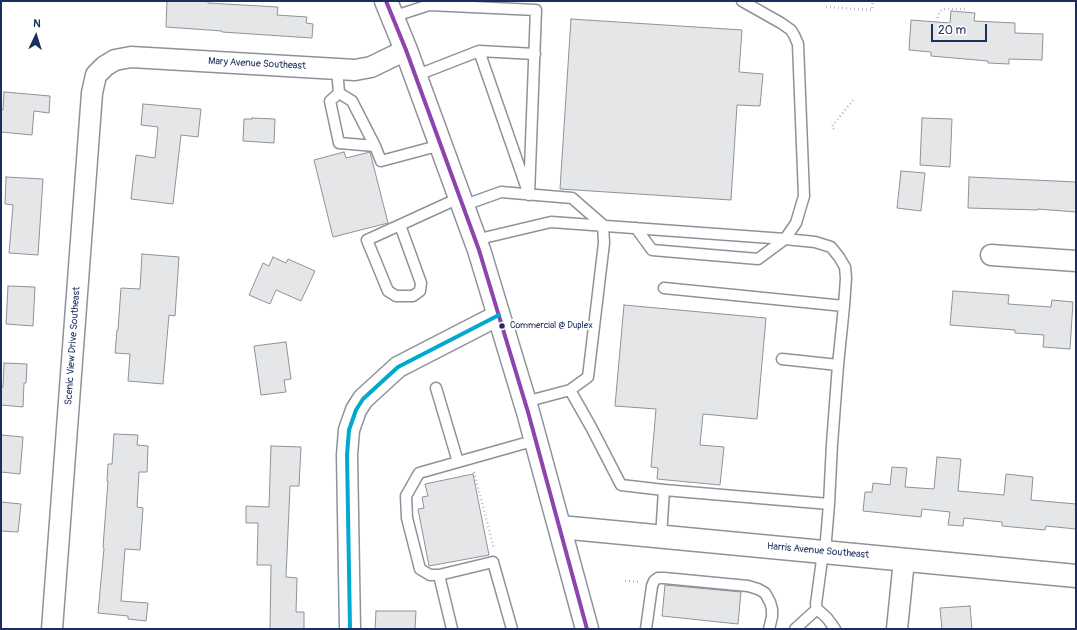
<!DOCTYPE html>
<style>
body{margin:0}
#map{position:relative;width:1077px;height:630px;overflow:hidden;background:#fff;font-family:Pangolin,sans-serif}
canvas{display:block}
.frame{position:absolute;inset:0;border:2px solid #1b2f5e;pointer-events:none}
.north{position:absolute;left:16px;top:16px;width:40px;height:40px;-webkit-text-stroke:3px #fff;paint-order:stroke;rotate:4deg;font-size:11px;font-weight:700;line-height:16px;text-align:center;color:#1b2f5e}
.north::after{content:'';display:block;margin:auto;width:14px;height:18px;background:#1b2f5e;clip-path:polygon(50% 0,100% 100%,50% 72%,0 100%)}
.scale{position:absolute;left:931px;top:24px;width:56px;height:18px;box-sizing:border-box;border:2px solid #1b2f5e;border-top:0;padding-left:5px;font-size:12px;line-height:14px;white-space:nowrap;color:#1b2f5e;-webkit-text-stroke:3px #fff;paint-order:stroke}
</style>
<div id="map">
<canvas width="1077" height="630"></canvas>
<div class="frame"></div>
<div class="north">N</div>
<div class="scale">20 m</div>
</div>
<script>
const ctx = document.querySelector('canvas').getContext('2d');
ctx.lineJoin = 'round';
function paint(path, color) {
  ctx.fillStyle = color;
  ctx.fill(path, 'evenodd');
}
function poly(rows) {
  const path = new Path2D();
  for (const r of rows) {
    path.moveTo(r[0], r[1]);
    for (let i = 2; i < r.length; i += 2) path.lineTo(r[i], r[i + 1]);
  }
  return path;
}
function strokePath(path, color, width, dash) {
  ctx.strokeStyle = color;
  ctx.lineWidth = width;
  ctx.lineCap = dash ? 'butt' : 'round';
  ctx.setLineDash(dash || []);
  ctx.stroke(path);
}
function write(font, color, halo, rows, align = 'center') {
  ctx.font = font + ' Pangolin,sans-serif';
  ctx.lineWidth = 4;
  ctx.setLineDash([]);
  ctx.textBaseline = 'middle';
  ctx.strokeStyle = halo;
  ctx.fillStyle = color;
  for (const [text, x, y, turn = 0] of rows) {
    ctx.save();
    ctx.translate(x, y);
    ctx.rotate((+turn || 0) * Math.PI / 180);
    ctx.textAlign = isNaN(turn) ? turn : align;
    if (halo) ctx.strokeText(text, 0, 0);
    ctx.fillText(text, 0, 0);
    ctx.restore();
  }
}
const building = poly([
 [167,1,208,1,208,3,278,7,277,15,307,17,306,23,313,24,312,38,222,32,222,31,166,27,167,1],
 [951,11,975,13,974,21,1015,23,1015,33,1043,34,1042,60,1009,59,1009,64,988,63,988,61,931,56,931,52,909,50,911,20,950,23,951,11],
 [571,19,742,30,739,72,763,74,760,106,737,105,731,200,560,189,571,19],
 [4,92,50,96,49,113,34,111,32,135,1,132,1,110,3,110,4,92],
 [143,104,201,109,198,137,181,135,173,204,131,199,136,155,155,158,158,127,141,125,143,104],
 [252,118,275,119,274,143,243,141,244,119,252,119,252,118],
 [922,118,952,119,950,167,920,165,922,118],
 [344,152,346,158,370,152,388,223,333,237,314,160,344,152],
 [901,171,925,173,921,211,897,208,901,171],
 [6,177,43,179,38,255,9,253,13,205,5,204,6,177],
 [969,177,1076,182,1076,212,1038,209,1038,210,968,208,969,177],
 [142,254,179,257,175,316,169,315,163,384,128,381,130,354,115,353,117,330,118,330,121,288,140,289,142,254],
 [273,257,286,263,288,259,315,271,301,301,276,290,270,304,249,295,263,263,269,266,273,257],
 [8,286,35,287,33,326,6,324,8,286],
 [953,291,1009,295,1008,304,1051,307,1052,300,1073,302,1070,349,1043,347,1044,335,1015,333,1015,330,950,325,953,291],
 [624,305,766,318,757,419,703,414,700,445,724,447,720,485,657,479,658,468,651,467,656,409,615,406,624,305],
 [286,342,291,379,284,380,286,392,261,395,254,346,286,342],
 [4,363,27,364,26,383,24,383,23,407,1,405,1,387,3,387,4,363],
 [114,434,138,435,137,445,148,446,147,472,139,472,137,507,143,508,140,550,125,549,121,601,148,603,146,621,128,619,128,616,98,613,104,548,103,547,108,481,107,481,108,464,112,464,114,434],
 [1,435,23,437,20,474,1,472,1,435],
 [271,446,301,447,299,486,290,486,286,577,297,578,296,612,304,612,304,629,270,629,271,565,257,565,258,523,246,523,246,506,269,507,271,446],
 [937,457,961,459,958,491,1004,495,1006,474,1033,477,1031,500,1076,504,1076,529,1046,526,1045,530,1002,526,1002,522,964,518,963,526,948,525,950,512,922,509,921,517,863,511,865,492,872,492,873,483,890,485,892,467,907,468,905,487,934,489,937,457],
 [473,474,489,555,429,566,418,509,424,508,422,497,428,496,425,484,473,474],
 [1,502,21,504,18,532,1,531,1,502],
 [665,585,741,592,738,624,662,616,665,585],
 [970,606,972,629,942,629,940,608,970,606],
 [376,611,416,611,415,629,375,629,376,611]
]);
paint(building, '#e5e6e8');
strokePath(building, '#8e929a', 1);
const service = poly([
 [392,17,429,5,536,10,529,195],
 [479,51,535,54],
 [337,69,339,93,330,101,339,143,375,146,381,161,441,145],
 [415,76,479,51,527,189],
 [339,93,352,101,375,146],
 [462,206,501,192,572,198,603,225,604,243,588,377,570,390,525,402],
 [400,225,421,283,420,291,413,296,396,296,388,291,367,240,400,225,459,198],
 [636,228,652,250,758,259,785,239,815,242,831,247,839,257,845,267,846,278,844,306],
 [475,240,551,222,785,239,796,223,804,196,798,44,794,35,791,30,781,23,742,1],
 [664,288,844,306,838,365,782,359],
 [436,388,458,462],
 [570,390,591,427,621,485,664,490],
 [829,504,832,444,838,365],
 [661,537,664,490,829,504,825,552],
 [823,552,816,604,817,609,827,618,835,629],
 [439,575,493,562,512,629],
 [452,629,439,575,430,575,420,569,407,518,406,496,419,473,536,440],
 [646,629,652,586,654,581,658,578,664,578,748,586,758,589,765,593,770,602,772,609,772,617,769,629],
 [795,629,817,609]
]);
const minor = poly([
 [991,255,1076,261],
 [52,629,92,93,96,75,105,66,115,60,131,57,355,70,371,67,406,50],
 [350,629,347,455,349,430,356,410,363,399,398,367,499,315],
 [897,629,904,560]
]);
const tertiary = poly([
 [560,527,1076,576]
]);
const primary = poly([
 [386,1,406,50,479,250,528,412,587,629]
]);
strokePath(service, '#8e929a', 13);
strokePath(minor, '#8e929a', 23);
strokePath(tertiary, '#8e929a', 25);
strokePath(primary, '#8e929a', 25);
strokePath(poly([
 [826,7,872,10,873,1],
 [937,22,938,15,940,11,945,9,965,9],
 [834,129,832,126,855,98],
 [474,472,494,549],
 [625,581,639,582]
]), '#b9bcc1', 2.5, [1, 3]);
strokePath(service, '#fff', 10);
strokePath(minor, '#fff', 20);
strokePath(tertiary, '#fff', 22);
strokePath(primary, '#fff', 22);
strokePath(poly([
 [386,1,406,50,479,250,528,412,587,629]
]), '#8e44ad', 4);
strokePath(poly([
 [350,629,347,455,349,430,356,410,363,399,398,367,499,315]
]), '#00a9ce', 4);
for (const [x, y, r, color] of [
 [502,326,3.5,"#1b2f5e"]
]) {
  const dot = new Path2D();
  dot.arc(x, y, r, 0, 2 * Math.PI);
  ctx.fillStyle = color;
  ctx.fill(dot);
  strokePath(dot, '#fff', 1.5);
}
write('9px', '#1b2f5e', '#fff', [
 ["Commercial @ Duplex",510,326]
], 'left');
write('10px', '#1b2f5e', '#fff', [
 ["Mary Avenue Southeast",257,64,3],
 ["Scenic View Drive Southeast",73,346,-86],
 ["Harris Avenue Southeast",818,551,5]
]);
</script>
